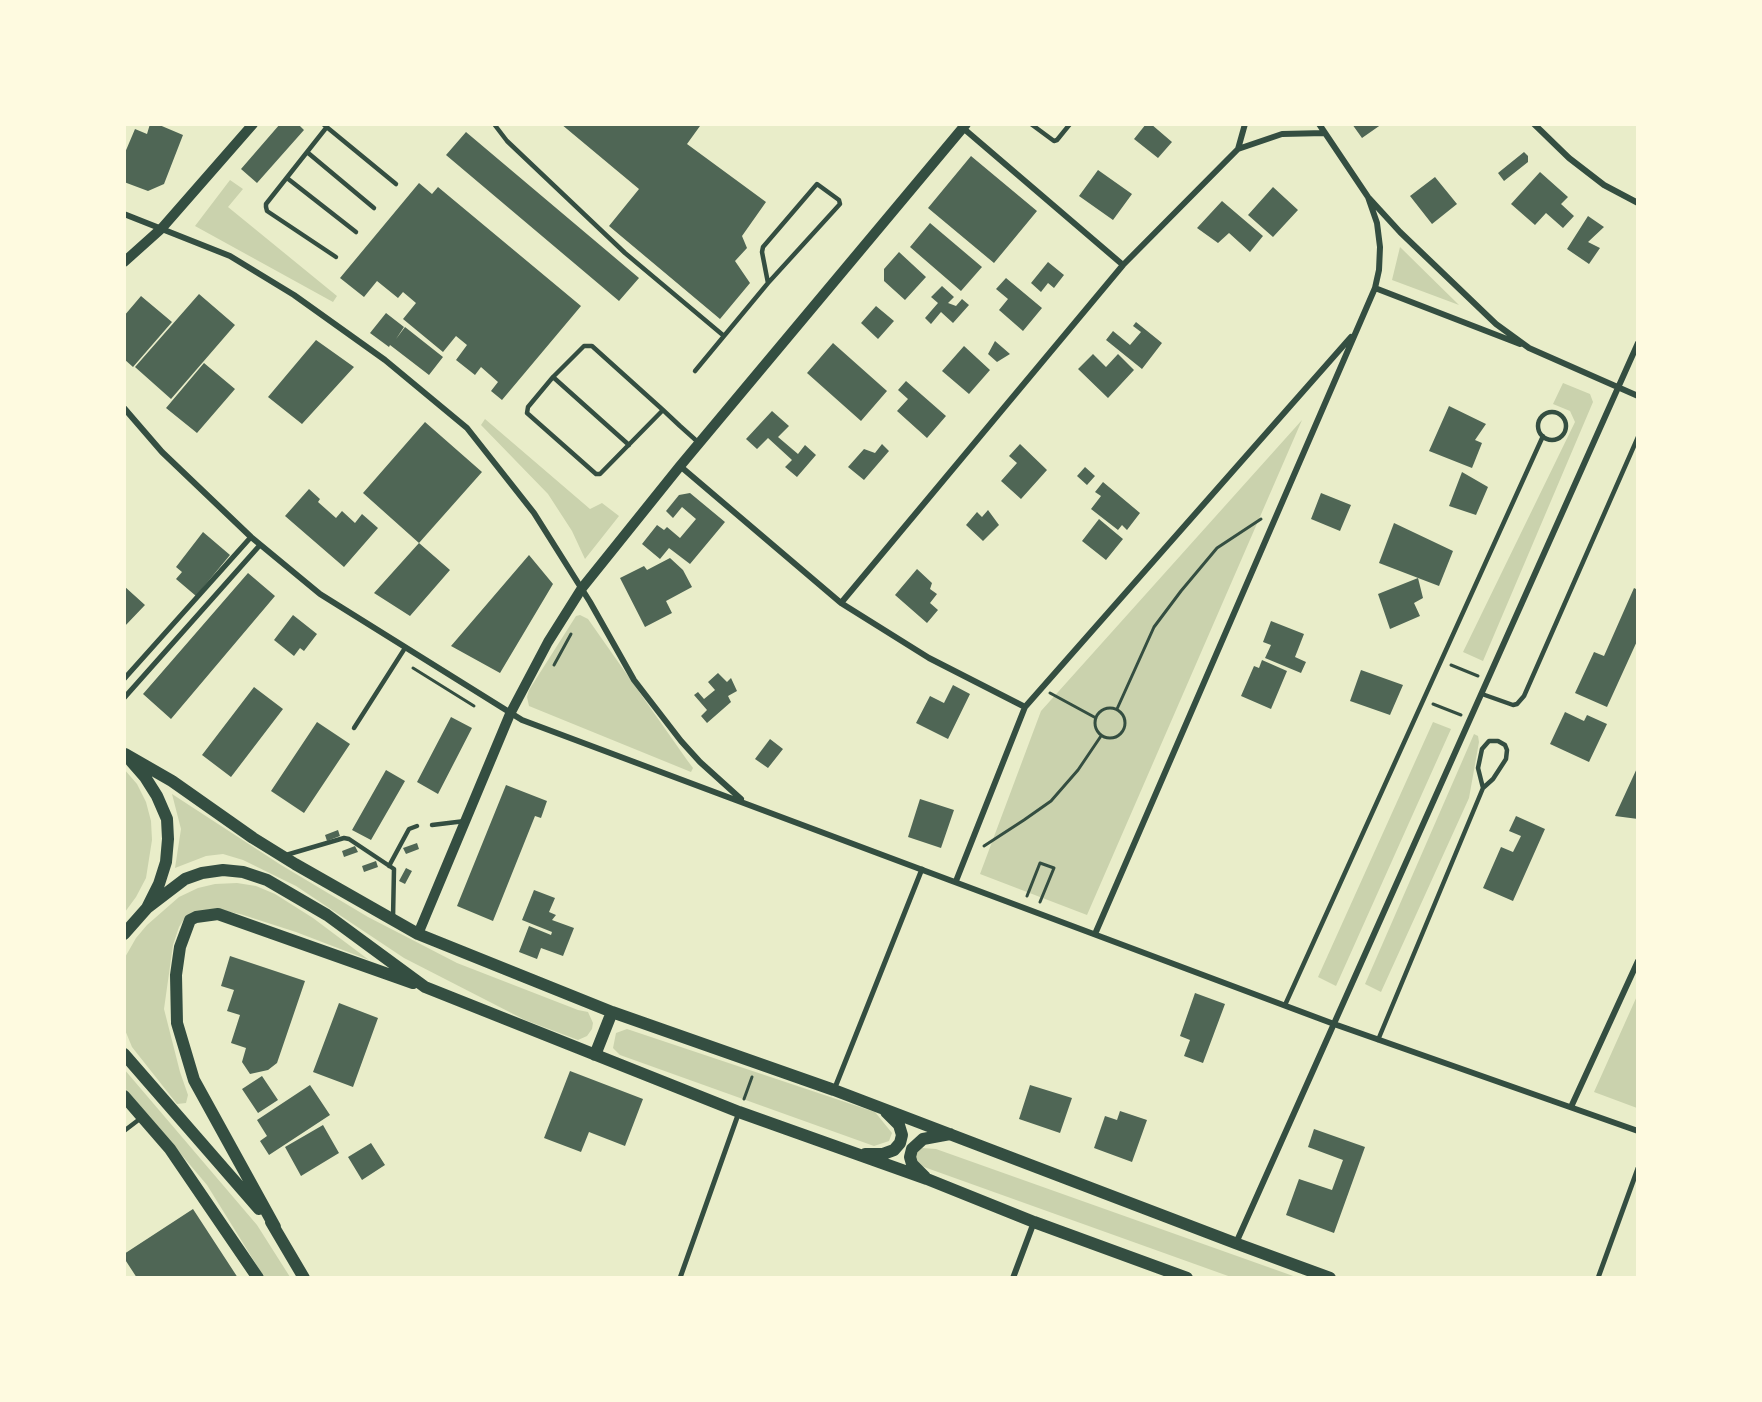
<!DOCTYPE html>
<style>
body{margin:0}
#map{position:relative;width:1762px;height:1402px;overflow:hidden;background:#e9edc9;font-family:Raleway,sans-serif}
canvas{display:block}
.frame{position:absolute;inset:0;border:126px solid #fefae0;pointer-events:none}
</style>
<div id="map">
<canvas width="1762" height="1402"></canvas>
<div class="frame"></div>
</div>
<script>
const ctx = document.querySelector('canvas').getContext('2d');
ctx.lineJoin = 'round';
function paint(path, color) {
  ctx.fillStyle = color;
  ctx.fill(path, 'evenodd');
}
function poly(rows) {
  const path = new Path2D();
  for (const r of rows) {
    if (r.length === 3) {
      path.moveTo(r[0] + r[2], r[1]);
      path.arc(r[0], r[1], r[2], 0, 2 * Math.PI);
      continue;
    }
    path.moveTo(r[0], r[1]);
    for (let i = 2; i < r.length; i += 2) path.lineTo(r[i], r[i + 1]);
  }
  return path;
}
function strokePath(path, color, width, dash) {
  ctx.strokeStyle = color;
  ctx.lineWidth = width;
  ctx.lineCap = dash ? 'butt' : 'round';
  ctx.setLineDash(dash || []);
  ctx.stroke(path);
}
paint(poly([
 [230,180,243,189,228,207,337,296,333,302,195,226],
 [1400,247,1459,305,1392,280],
 [1563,383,1590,394,1593,402,1483,661,1463,652,1575,422,1570,411,1553,404],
 [485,419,590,509,602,503,619,516,585,559,572,531,548,494,481,425],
 [1302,420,1087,915,980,874,1041,711],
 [580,615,588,619,687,760,693,768,691,772,529,706,527,697,529,690,576,616],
 [1433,722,1451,729,1336,986,1318,977],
 [1474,734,1478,736,1479,742,1469,798,1381,992,1365,984],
 [124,769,137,784,146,802,151,821,152,840,146,878,136,897,125,912],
 [172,794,281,865,368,917,457,963,578,1010,588,1012,593,1023,592,1029,587,1036,578,1040,525,1020,404,958,296,886,243,860,223,854,206,856,175,868,181,829],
 [237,883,256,886,275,894,313,918,369,960,296,932,240,914,219,910,191,913,184,919,179,927,173,945,164,1009,180,1072,188,1095,186,1103,177,1104,132,1047,125,1030,124,959,136,938,147,925,179,897,198,888,215,884],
 [1637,996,1638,1108,1637,1108,1594,1092],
 [627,1029,875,1112,892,1133,889,1141,874,1146,620,1055,613,1048,616,1033],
 [124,1069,257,1225,290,1277,264,1277,207,1185,125,1088],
 [922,1148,936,1149,1296,1277,1231,1277,924,1167,915,1162,915,1153]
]), '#cad2ad');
paint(poly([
 [150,124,157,124,183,135,164,184,148,191,124,182,124,155,135,129,147,134],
 [280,124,298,124,304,130,257,183,241,169],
 [561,124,698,124,700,126,687,144,766,202,742,236,747,248,735,261,750,283,720,319,609,226,639,189],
 [1146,124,1151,124,1172,142,1158,158,1134,139],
 [1352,124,1382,124,1362,138],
 [466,132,639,278,619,301,446,155],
 [1524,152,1528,156,1528,162,1504,181,1498,173],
 [971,156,1037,211,994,263,928,208],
 [1098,170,1132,194,1113,220,1079,196],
 [1540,172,1568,197,1561,204,1574,216,1563,228,1546,213,1535,225,1511,204],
 [1435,177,1457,204,1432,224,1410,196],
 [419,183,432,194,438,187,581,306,502,400,491,391,498,382,481,367,475,375,456,360,467,345,456,336,443,352,403,319,416,303,403,292,398,298,377,281,364,297,340,278],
 [1273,187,1298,210,1273,237,1248,215],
 [1222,201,1263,236,1250,252,1229,233,1218,243,1197,228],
 [1588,216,1604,227,1588,242,1600,248,1589,264,1567,249],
 [930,223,982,267,961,291,910,247],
 [899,252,926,277,905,300,884,281,884,269],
 [1048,262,1064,275,1054,288,1048,283,1041,292,1031,283],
 [1006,278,1042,308,1023,331,999,310,1008,299,996,289],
 [942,286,954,297,948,303,956,306,962,299,969,305,953,323,941,312,931,324,925,318,938,303,931,297],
 [199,294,235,325,171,399,135,367],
 [141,296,172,322,133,367,124,359,124,316],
 [876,306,894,321,878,339,861,323],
 [386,313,404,327,396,339,405,327,443,357,429,375,390,345,389,347,370,333],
 [1136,322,1162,343,1142,369,1106,340,1113,331,1130,345,1141,332,1133,326],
 [316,340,354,367,302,424,268,397],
 [995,341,1010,354,997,362,988,354],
 [833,343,887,391,861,421,807,373],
 [964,346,990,370,969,394,942,371],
 [1093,354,1106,367,1118,354,1134,370,1108,398,1078,369],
 [204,363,235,389,197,433,166,408],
 [906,381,946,416,927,438,897,411,908,399,898,390],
 [1449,406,1486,424,1475,440,1482,443,1472,468,1429,451],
 [772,411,789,426,778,437,798,454,805,445,816,455,797,477,785,467,792,460,768,438,757,449,746,439],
 [425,422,482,472,419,543,363,493],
 [882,444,889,451,864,480,848,467,864,449,875,453],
 [1020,444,1047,470,1021,499,1001,481,1017,463,1009,456],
 [1085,467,1095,476,1087,485,1077,476],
 [1462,472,1488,487,1476,515,1449,506],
 [1103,482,1140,513,1127,530,1122,525,1118,530,1091,509,1101,496,1095,492],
 [309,489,320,499,318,502,336,518,342,511,355,523,362,514,378,528,344,567,285,516],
 [690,493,725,522,690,564,669,548,660,559,642,544,657,525,664,530,667,527,680,538,696,519,682,507,673,518,666,511,679,495],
 [1321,493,1351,505,1340,531,1311,519],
 [988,510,999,525,983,541,966,525,977,512,982,517],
 [1099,519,1123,539,1106,560,1082,541],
 [1394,523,1453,551,1439,586,1379,563],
 [203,532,230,555,196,596,176,579,182,572,176,567],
 [419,543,450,570,410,616,374,593],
 [529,555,553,584,500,673,451,646],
 [670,558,683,570,692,587,666,601,672,613,645,627,620,578,644,566,647,570],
 [917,569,932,583,930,589,937,594,930,603,938,610,927,623,895,595],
 [248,573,275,596,171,719,143,694],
 [1418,578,1423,598,1414,603,1420,616,1390,629,1378,594],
 [124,586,145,605,124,627],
 [1634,588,1638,590,1638,639,1607,707,1575,693,1594,652,1604,656],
 [293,615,317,634,304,651,300,648,294,656,274,640],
 [1271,621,1304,634,1295,657,1306,662,1301,673,1265,658,1271,645,1263,642],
 [1262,660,1287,671,1271,709,1241,696,1254,666,1259,668],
 [1361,670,1403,685,1390,715,1350,701],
 [718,673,727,682,731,678,737,691,728,696,731,702,707,723,701,716,707,710,694,695,698,692,704,699,715,690,708,682],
 [953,685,970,694,948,739,916,723,930,696,944,703],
 [254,687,283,709,231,777,202,755],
 [1565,712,1584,721,1587,715,1607,724,1589,762,1550,744],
 [451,717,472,728,438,794,417,782],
 [317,722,350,744,304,813,271,791],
 [770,739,783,749,768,768,755,759],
 [1638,766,1638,819,1615,816],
 [386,770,405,781,371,840,352,830],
 [506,785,547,801,541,818,535,816,493,921,457,906],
 [920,799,954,810,941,848,908,837],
 [1516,816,1545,829,1513,901,1483,888,1501,847,1513,852,1521,836,1509,831],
 [338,830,340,836,327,841,325,835],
 [417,843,419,849,406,854,403,848],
 [355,846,358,852,344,857,342,851],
 [376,861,378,867,364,872,362,866],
 [406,868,412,871,405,884,399,881],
 [534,890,555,898,549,912,556,915,552,920,574,928,563,956,541,948,537,959,519,952,529,926,551,935,552,932,522,920],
 [230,956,305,981,277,1063,268,1070,250,1074,242,1062,246,1048,231,1043,240,1015,227,1011,234,990,221,986],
 [1195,993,1225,1004,1203,1063,1184,1056,1190,1040,1180,1036],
 [339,1003,378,1018,353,1087,313,1072],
 [570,1071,643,1099,625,1146,589,1132,581,1152,544,1138],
 [262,1076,278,1100,258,1113,242,1089],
 [310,1085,330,1115,269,1155,260,1141,267,1136,257,1120],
 [1030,1085,1072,1098,1060,1133,1019,1119],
 [1120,1111,1147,1120,1132,1162,1094,1148,1105,1116,1117,1120],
 [323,1125,339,1153,301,1176,285,1147],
 [1314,1129,1365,1147,1334,1233,1286,1215,1299,1179,1332,1190,1343,1160,1308,1147],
 [371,1143,385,1165,362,1180,348,1157],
 [193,1209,238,1278,137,1278,124,1258,124,1254]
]), '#4f6655');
strokePath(poly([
 [554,665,571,634],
 [1451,665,1478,676],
 [413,668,474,706],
 [1050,693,1096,718],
 [1433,704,1461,715],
 [1110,723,15],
 [1117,709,1154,627,1181,591,1217,548,1261,519],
 [984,846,1024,820,1051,801,1078,770,1101,736],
 [1027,896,1040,863,1054,868,1040,902],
 [744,1099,752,1077]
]), '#344e41', 3);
strokePath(poly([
 [323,124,396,184],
 [494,124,507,141,625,253,724,336,768,283,840,204,839,200,817,184,763,247,762,252,768,283],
 [1031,124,1054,141,1057,140,1070,124],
 [326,128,266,204,266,207,267,211,336,257],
 [307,152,374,208],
 [287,178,356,232],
 [695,371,724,336],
 [553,377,629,445],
 [663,410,600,474,596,474,527,413,528,407,553,377,584,346,592,346,663,410,680,426,699,443],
 [1552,426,14],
 [1482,694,1513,705,1517,704,1524,696,1638,437],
 [354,728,405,648],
 [432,825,465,821],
 [286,855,344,838,349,839,394,869,393,918],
 [389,866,409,829,417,826],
 [1285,1005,1543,436],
 [1378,1040,1483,788,1493,779,1506,759,1507,750,1505,745,1498,741,1489,741,1482,749,1478,768,1483,788],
 [124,1131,141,1118]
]), '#344e41', 4.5);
strokePath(poly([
 [124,679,251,537],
 [124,698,260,545],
 [834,1090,922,869],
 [680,1278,739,1112],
 [1598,1278,1638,1168]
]), '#344e41', 5);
strokePath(poly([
 [1319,124,1368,197,1400,232,1496,324,1529,348,1638,396],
 [1534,124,1569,158,1604,185,1638,203],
 [963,128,1123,265],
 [1238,149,1245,124],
 [124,214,230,256,294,295,385,360,467,428,534,513,590,602,634,680,681,741,700,762,741,799],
 [1375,288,1520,344],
 [124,408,162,452,251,537,320,594,522,720,1334,1024,1638,1131],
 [680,466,841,603,929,658,1025,707],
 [841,603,1123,265,1238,149,1282,134,1325,133],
 [956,881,1025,707,1351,337],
 [1095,934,1375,288,1379,270,1380,247,1377,223,1368,197],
 [1571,1107,1638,961],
 [1236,1243,1638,343],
 [1013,1278,1034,1222]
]), '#344e41', 6);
strokePath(poly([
 [124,262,162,228,253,124],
 [418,934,510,714,548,642,582,588,680,466,966,124]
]), '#344e41', 10);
strokePath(poly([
 [125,754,172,781,253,838,295,864,418,934,612,1012,834,1090,1235,1243,1330,1278],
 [147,908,185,879,202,873,223,870,243,872,267,880,327,915,425,987,739,1112,927,1179,1034,1222,1187,1278],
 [124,934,147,908,159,884,166,862,168,839,167,819,157,796,145,777,131,761],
 [124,1054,259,1209],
 [595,1055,612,1012],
 [124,1096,170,1149,258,1278],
 [865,1154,883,1154,894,1150,900,1143,902,1135,899,1125,886,1112],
 [925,1177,912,1164,910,1157,912,1149,923,1139,950,1134],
 [271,1222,304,1278],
 [275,1227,194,1080,177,1023,176,975,180,947,190,920,196,917,218,914,413,983]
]), '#344e41', 12);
</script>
